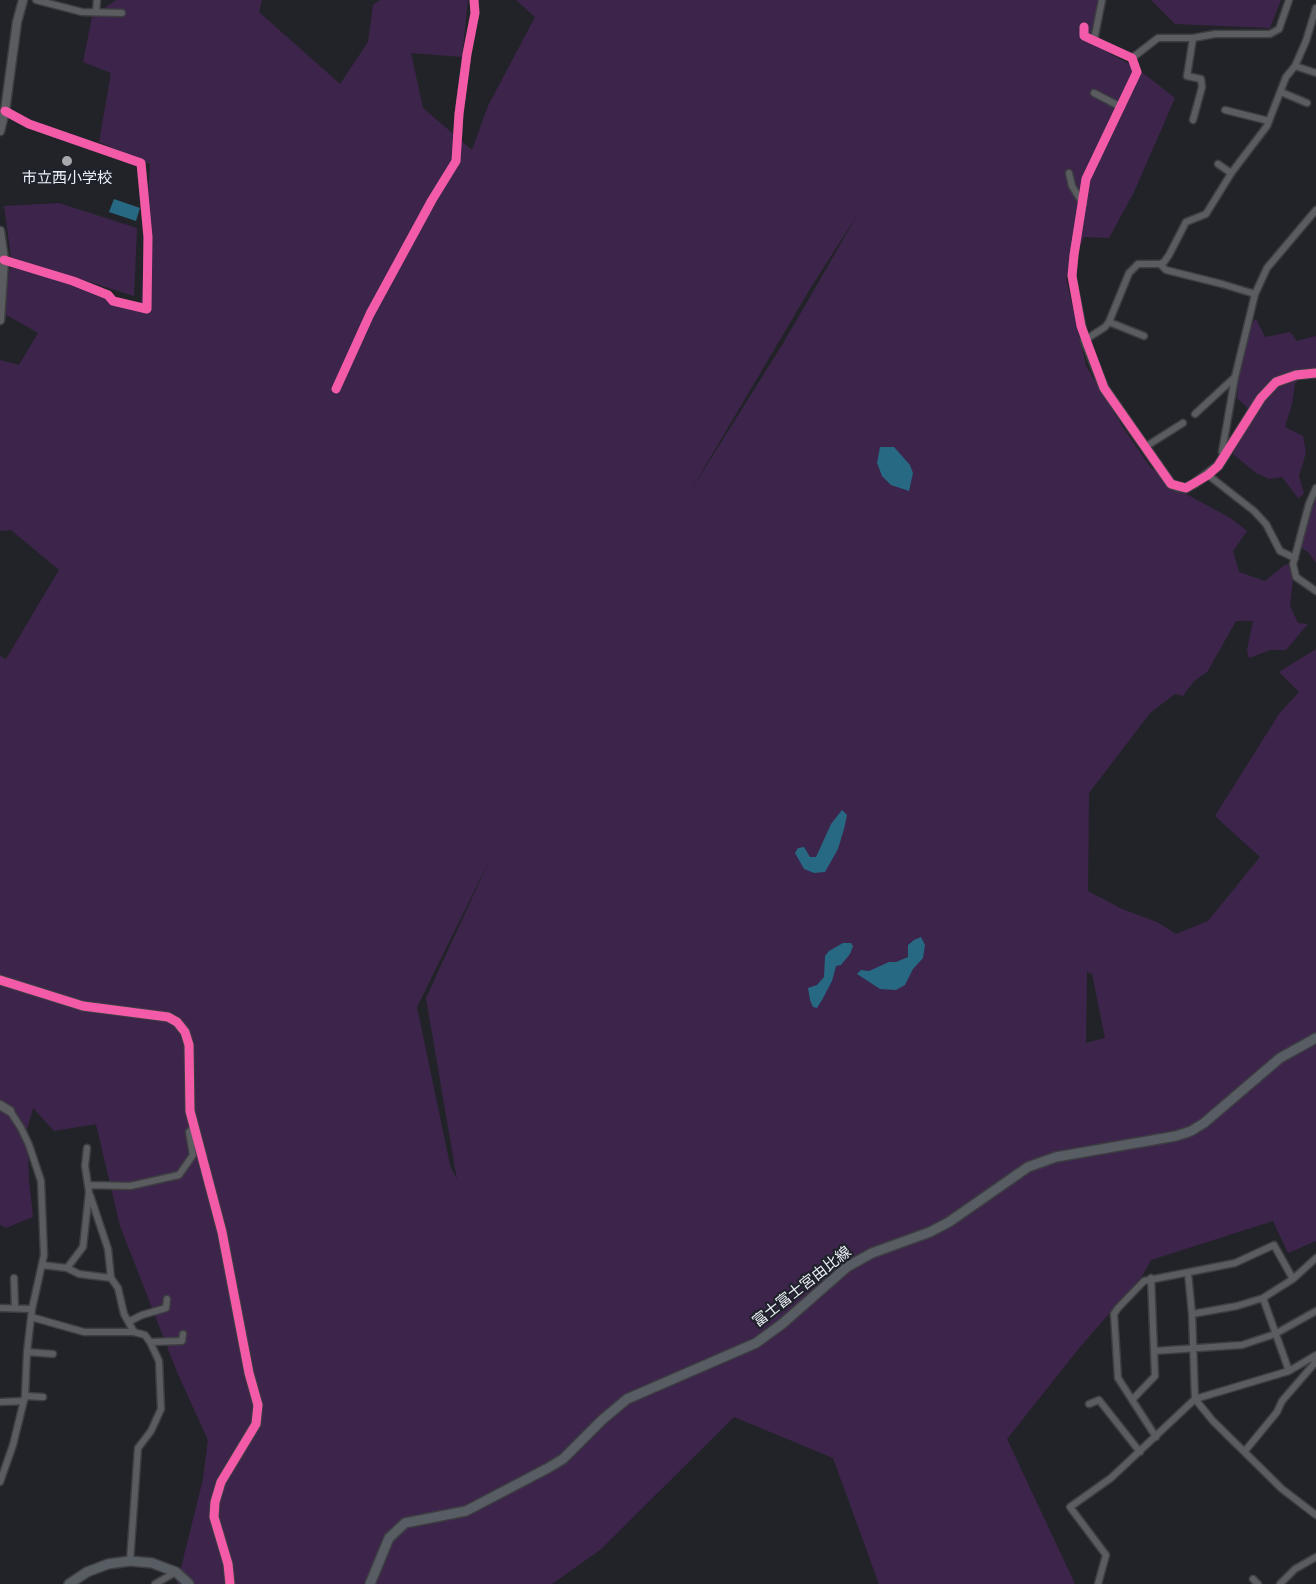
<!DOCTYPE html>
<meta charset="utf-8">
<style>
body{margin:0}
canvas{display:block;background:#222328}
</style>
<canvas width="1316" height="1584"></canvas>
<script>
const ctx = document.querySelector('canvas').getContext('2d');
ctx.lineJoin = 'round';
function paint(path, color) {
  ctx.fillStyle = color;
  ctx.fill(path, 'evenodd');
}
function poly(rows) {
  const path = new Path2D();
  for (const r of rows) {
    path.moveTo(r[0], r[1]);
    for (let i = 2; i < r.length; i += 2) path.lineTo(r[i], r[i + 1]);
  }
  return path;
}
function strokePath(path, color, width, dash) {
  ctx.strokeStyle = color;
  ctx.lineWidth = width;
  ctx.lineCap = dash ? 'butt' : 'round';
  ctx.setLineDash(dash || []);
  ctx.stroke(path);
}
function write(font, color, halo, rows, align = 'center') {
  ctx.font = font + ' Figtree,"Noto Sans JP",sans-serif';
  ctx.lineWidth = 4.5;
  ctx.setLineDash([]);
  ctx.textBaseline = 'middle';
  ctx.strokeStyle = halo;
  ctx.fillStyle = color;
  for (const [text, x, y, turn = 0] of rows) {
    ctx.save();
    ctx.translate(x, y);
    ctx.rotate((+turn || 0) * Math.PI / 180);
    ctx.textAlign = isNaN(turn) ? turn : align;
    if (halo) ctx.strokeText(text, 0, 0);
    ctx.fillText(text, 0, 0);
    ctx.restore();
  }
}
paint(poly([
 [116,0,262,0,259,12,340,84,368,42,373,5,380,0,468,0,462,57,411,53,423,108,472,150,488,106,535,17,516,0,1100,0,1089,42,1138,69,1175,98,1134,192,1109,238,1084,237,1066,278,1086,366,1124,429,1150,467,1188,495,1232,519,1247,531,1233,551,1239,572,1265,581,1286,564,1294,568,1290,606,1298,623,1308,624,1286,650,1270,650,1249,658,1247,650,1253,621,1236,621,1207,672,1194,681,1183,696,1175,694,1150,713,1089,793,1088,891,1122,909,1157,922,1176,934,1208,921,1260,857,1215,816,1279,714,1299,692,1279,672,1316,649,1316,1241,1288,1253,1273,1221,1151,1260,1142,1276,1080,1347,1007,1439,1075,1584,879,1584,833,1458,734,1417,600,1550,552,1584,177,1584,203,1479,208,1440,177,1372,120,1226,96,1124,54,1131,33,1108,27,1130,29,1180,33,1217,6,1228,0,1225,0,656,6,659,59,570,11,530,0,531,0,360,19,365,38,333,3,313,10,267,141,304,150,164,99,142,111,73,83,62,92,17],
 [859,212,784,342,688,495,810,289],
 [491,857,426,998,457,1180,450,1165,417,1007],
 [1087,972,1092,974,1105,1038,1086,1043],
 [1151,0,1281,0,1270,28,1175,24],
 [59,203,137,228,134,296,11,257,4,206],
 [1256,319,1265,337,1290,332,1297,341,1316,336,1316,369,1305,369,1295,384,1292,404,1285,427,1303,436,1306,453,1299,476,1304,494,1298,498,1282,477,1269,479,1256,473,1233,454,1251,411,1237,398,1239,376,1250,325],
 [1316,493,1316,563,1309,553,1299,546]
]), '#3d244b');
paint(poly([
 [114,199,140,208,136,221,109,212],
 [880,447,894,447,910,465,913,473,909,491,891,485,882,476,877,463],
 [842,810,847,815,844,829,838,849,825,872,814,873,804,869,795,853,798,848,804,847,810,857,816,857,831,824],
 [921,937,925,945,923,958,913,969,905,985,896,990,880,989,857,974,861,970,869,971,889,962,896,962,908,957,908,945,914,940],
 [843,943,851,943,853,946,850,954,841,965,836,966,832,981,822,1000,817,1008,813,1007,810,1000,808,988,817,985,824,977,825,956,829,951]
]), '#276883');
const street = poly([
 [36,0,82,12,122,13],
 [96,12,97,0],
 [1084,27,1084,36,1132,58,1137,72,1086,179,1074,255,1072,276,1085,340,1105,327,1109,322,1129,273,1138,264,1160,264,1164,262,1169,255,1186,222,1206,214,1232,172,1267,126,1286,77,1295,66,1306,41,1316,8],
 [1094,40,1102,0],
 [1132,58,1158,38,1193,38,1215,34,1270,34,1279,29,1289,0],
 [1295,66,1316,73],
 [1281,92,1307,103],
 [1094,93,1121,107],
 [1225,110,1269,121],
 [1193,120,1202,87,1201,79,1187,76,1193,38],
 [1218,164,1231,173],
 [1069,173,1072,186,1083,204],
 [4,260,73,281,108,295,113,301,147,309,148,237,141,163,29,124,5,111],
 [1160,264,1166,270,1222,284,1255,294],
 [1109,322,1144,336],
 [1235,377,1255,294,1267,268,1316,210],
 [336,389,370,314,432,200,456,161,459,114,467,54,475,13,474,0],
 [1195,414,1235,377,1222,452,1225,456],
 [1145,447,1183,423],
 [1208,475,1254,511,1266,524,1280,551,1295,558],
 [1316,488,1309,504,1293,564,1296,577,1316,591],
 [89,1185,130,1186,179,1175,193,1155,189,1132,194,1127],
 [90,1195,108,1249,111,1278,118,1288,124,1314,134,1332],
 [42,1265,67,1268,83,1247,89,1192,85,1166,87,1148],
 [67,1268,79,1274,111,1278],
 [1188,1273,1192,1314,1195,1399,1213,1421,1282,1489,1316,1515],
 [14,1278,15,1308],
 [1263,1298,1289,1371],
 [0,1308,32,1309],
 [1192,1314,1237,1306,1263,1298,1293,1279],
 [31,1317,84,1332,134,1332,145,1335,150,1342,159,1361,161,1409,151,1431,138,1448,130,1561],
 [130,1321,142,1315,166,1308,167,1299],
 [150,1342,182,1341,183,1334],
 [1154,1351,1242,1345,1275,1334,1316,1311],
 [27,1352,53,1354],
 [25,1396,43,1397],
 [1132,1400,1155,1376,1151,1278],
 [0,1402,24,1401],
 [1089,1404,1099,1400,1140,1452],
 [1156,1437,1118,1378,1114,1314,1118,1308,1144,1281,1235,1263,1274,1245,1293,1279,1316,1258],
 [1245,1451,1277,1412,1282,1401,1314,1364,1315,1356],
 [0,1482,13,1445,25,1396,27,1352,32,1309,44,1255,41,1181,29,1145,21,1128,10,1111],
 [1253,1579,1258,1584],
 [155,1584,176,1572],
 [1098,1584,1106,1555,1070,1507,1111,1478,1195,1399,1289,1371,1316,1355],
 [1280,1584,1295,1569,1316,1557]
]);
const secondary = poly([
 [0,131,5,111,17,22,23,0],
 [0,231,4,260,0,320],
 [1085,340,1104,388,1171,484,1179,487,1186,488,1195,483,1218,466,1261,398,1276,382,1296,375,1316,373],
 [0,980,83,1006,168,1017,177,1022,185,1032,189,1045,190,1111,222,1232,249,1373,258,1405,256,1424,221,1482,215,1502,214,1517,228,1564,230,1584],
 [0,1105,10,1111]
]);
const primary = poly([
 [69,1584,87,1572,108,1564,130,1561,152,1563,176,1572,189,1584],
 [370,1584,389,1538,405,1523,466,1511,548,1468,563,1459,602,1420,627,1399,756,1343,782,1324,847,1267,872,1253,930,1232,949,1222,1028,1167,1056,1157,1176,1136,1191,1131,1204,1123,1280,1058,1316,1038]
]);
strokePath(street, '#3d3e42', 9);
strokePath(secondary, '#3d3e42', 11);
strokePath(primary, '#3d3e42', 12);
strokePath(street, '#5b5c60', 6);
strokePath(secondary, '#5b5c60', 8);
strokePath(primary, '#585d64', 9);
strokePath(poly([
 [1084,27,1084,36,1132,58,1137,72,1086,179,1074,255,1072,276,1081,326,1104,388,1171,484,1186,488,1208,475,1218,466,1261,398,1276,382,1296,375,1316,373],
 [4,260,73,281,108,295,113,301,147,309,148,237,141,163,29,124,5,111],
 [336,389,370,314,432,200,456,161,459,114,467,54,475,13,474,0],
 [0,980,83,1006,168,1017,177,1022,185,1032,189,1045,190,1111,222,1232,249,1373,258,1405,256,1424,221,1482,215,1502,214,1517,228,1564,230,1584]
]), '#f35aa7', 9);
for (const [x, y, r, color] of [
 [67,161,6,"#a6a8ae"]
]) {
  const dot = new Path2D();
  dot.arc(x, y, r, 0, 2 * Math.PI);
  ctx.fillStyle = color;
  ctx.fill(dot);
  strokePath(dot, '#1f222b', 2);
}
write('15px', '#edf0f6', '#1f222b', [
 ["市立西小学校",67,179]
]);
write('15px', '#edf0f6', '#1f222b', [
 ["富士富士宮由比線",802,1287,-38]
]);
</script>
